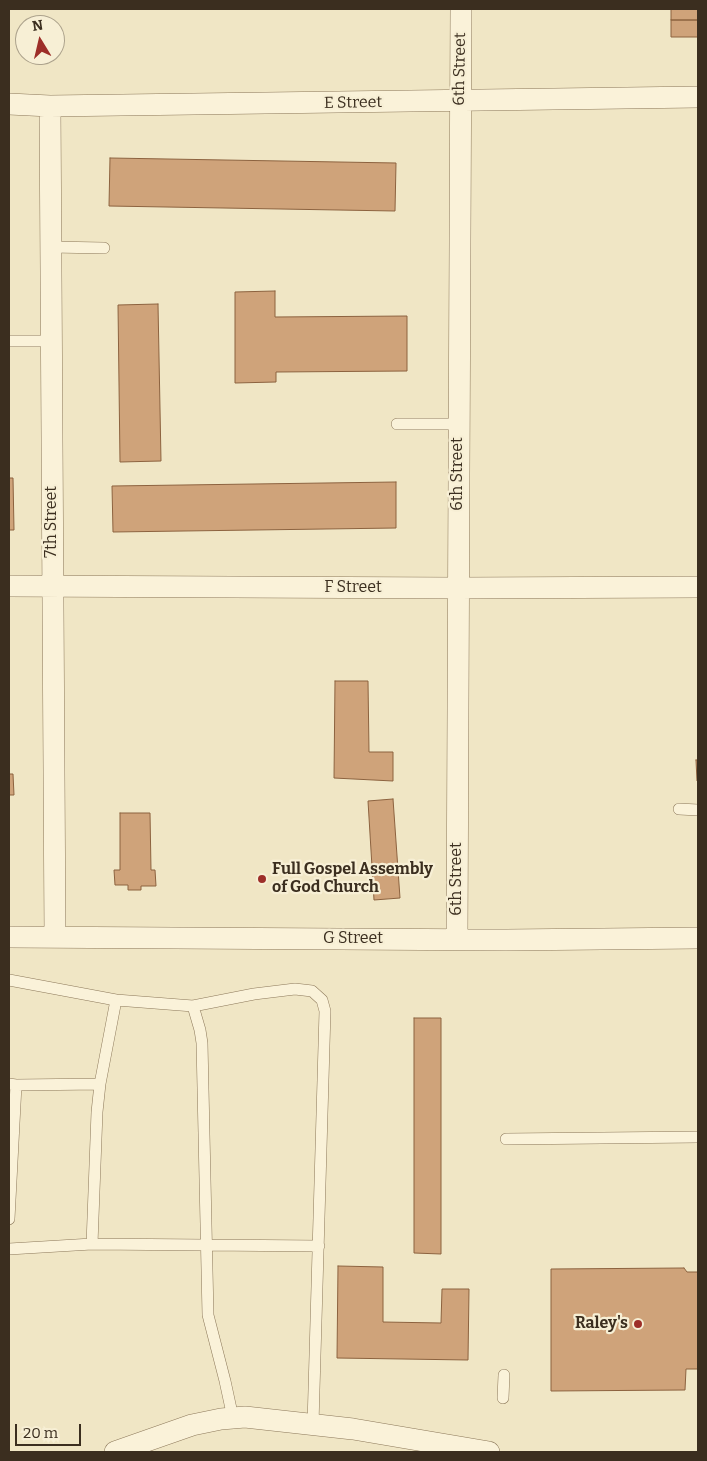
<!DOCTYPE html>
<style>
body{margin:0}
#map{position:relative;width:707px;height:1461px;overflow:hidden;background:#f0e6c5;font-family:Bitter,serif}
canvas{display:block}
.frame{position:absolute;inset:0;border:10px solid #3b2e1f;pointer-events:none}
.north{position:absolute;left:15px;top:15px;width:50px;height:50px;box-sizing:border-box;background:#f7efd5;border:1px solid #aca28c;border-radius:50%;rotate:351deg;font-size:14px;font-weight:700;line-height:20px;text-align:center;color:#3b2e1f}
.north::after{content:'';display:block;margin:auto;width:18px;height:22px;background:#9d2e28;clip-path:polygon(50% 0,100% 100%,50% 72%,0 100%)}
.scale{position:absolute;left:15px;top:1424px;width:66px;height:22px;box-sizing:border-box;border:2px solid #3b2e1f;border-top:0;padding-left:6px;font-size:15px;line-height:18px;white-space:nowrap;color:#3b2e1f;-webkit-text-stroke:4px #f7efd5;paint-order:stroke}
</style>
<div id="map">
<canvas width="707" height="1461"></canvas>
<div class="frame"></div>
<div class="north">N</div>
<div class="scale">20 m</div>
</div>
<script>
const ctx = document.querySelector('canvas').getContext('2d');
ctx.lineJoin = 'round';
function paint(path, color) {
  ctx.fillStyle = color;
  ctx.fill(path, 'evenodd');
}
function poly(rows) {
  const path = new Path2D();
  for (const r of rows) {
    path.moveTo(r[0], r[1]);
    for (let i = 2; i < r.length; i += 2) path.lineTo(r[i], r[i + 1]);
  }
  return path;
}
function strokePath(path, color, width, dash) {
  ctx.strokeStyle = color;
  ctx.lineWidth = width;
  ctx.lineCap = dash ? 'butt' : 'round';
  ctx.setLineDash(dash || []);
  ctx.stroke(path);
}
function write(font, color, halo, rows, align = 'center') {
  ctx.font = font + ' Bitter,serif';
  ctx.lineWidth = 4.5;
  ctx.setLineDash([]);
  ctx.textBaseline = 'middle';
  ctx.strokeStyle = halo;
  ctx.fillStyle = color;
  for (const [text, x, y, turn = 0] of rows) {
    ctx.save();
    ctx.translate(x, y);
    ctx.rotate((+turn || 0) * Math.PI / 180);
    ctx.textAlign = isNaN(turn) ? turn : align;
    if (halo) ctx.strokeText(text, 0, 0);
    ctx.fillText(text, 0, 0);
    ctx.restore();
  }
}
const building = poly([
 [671,9,698,9,698,20,671,20,671,9],
 [671,20,698,20,698,37,671,37,671,20],
 [110,158,396,163,395,211,109,206,110,158],
 [275,291,275,317,407,316,407,371,276,372,276,382,235,383,235,292,275,291],
 [158,304,161,461,120,462,118,305,158,304],
 [9,478,13,478,14,530,9,530,9,478],
 [396,482,396,528,113,532,112,486,396,482],
 [335,681,368,681,369,752,393,752,393,781,334,778,335,681],
 [696,760,698,760,698,781,697,781,696,760],
 [9,774,13,774,14,795,9,795,9,774],
 [393,799,400,898,374,900,368,801,393,799],
 [120,813,150,813,151,870,155,870,156,886,141,886,141,890,128,890,128,885,115,885,114,870,120,870,120,813],
 [414,1018,441,1018,441,1254,414,1253,414,1018],
 [338,1266,383,1267,383,1322,441,1323,442,1289,469,1289,468,1360,337,1358,338,1266],
 [684,1268,687,1272,698,1272,698,1369,686,1369,685,1390,551,1391,551,1269,684,1268]
]);
paint(building, '#cfa37a');
strokePath(building, '#8c623f', 1);
const service = poly([
 [51,247,104,248],
 [9,341,51,341],
 [397,424,458,424],
 [679,809,698,810],
 [9,980,116,1000,100,1084,97,1112,92,1244,9,1249],
 [116,1000,193,1006,254,994,295,989,312,991,322,1000,325,1011,313,1424],
 [193,1006,200,1030,202,1043,208,1315,225,1381,233,1418],
 [9,1084,16,1085,9,1219],
 [16,1085,100,1084],
 [506,1139,698,1137],
 [92,1244,319,1246],
 [503,1398,504,1375]
]);
const minor = poly([
 [9,104,50,106,698,97],
 [50,106,55,937],
 [9,586,457,588,698,587],
 [9,937,506,940,698,938],
 [457,939,461,9],
 [115,1452,192,1425,221,1419,245,1417,353,1429,489,1452]
]);
strokePath(service, '#8c785a', 12);
strokePath(minor, '#8c785a', 22);
strokePath(service, '#faf2d9', 11);
strokePath(minor, '#faf2d9', 21);
for (const [x, y, r, color] of [
 [262,879,5,"#9d2e28"],
 [638,1324,5,"#9d2e28"]
]) {
  const dot = new Path2D();
  dot.arc(x, y, r, 0, 2 * Math.PI);
  ctx.fillStyle = color;
  ctx.fill(dot);
  strokePath(dot, '#f7efd5', 2);
}
write('16px', '#3b2e1f', '#f7efd5', [
 ["6th Street",460,69,-89],
 ["E Street",353,103,-1],
 ["6th Street",458,474,-90],
 ["7th Street",52,522,-90],
 ["F Street",353,588],
 ["6th Street",457,879,-90],
 ["G Street",353,939]
]);
write('bold 16px', '#3b2e1f', '#f7efd5', [
 ["Full Gospel Assembly",272,870],
 ["of God Church",272,888],
 ["Raley's",628,1324,"right"]
], 'left');
</script>
